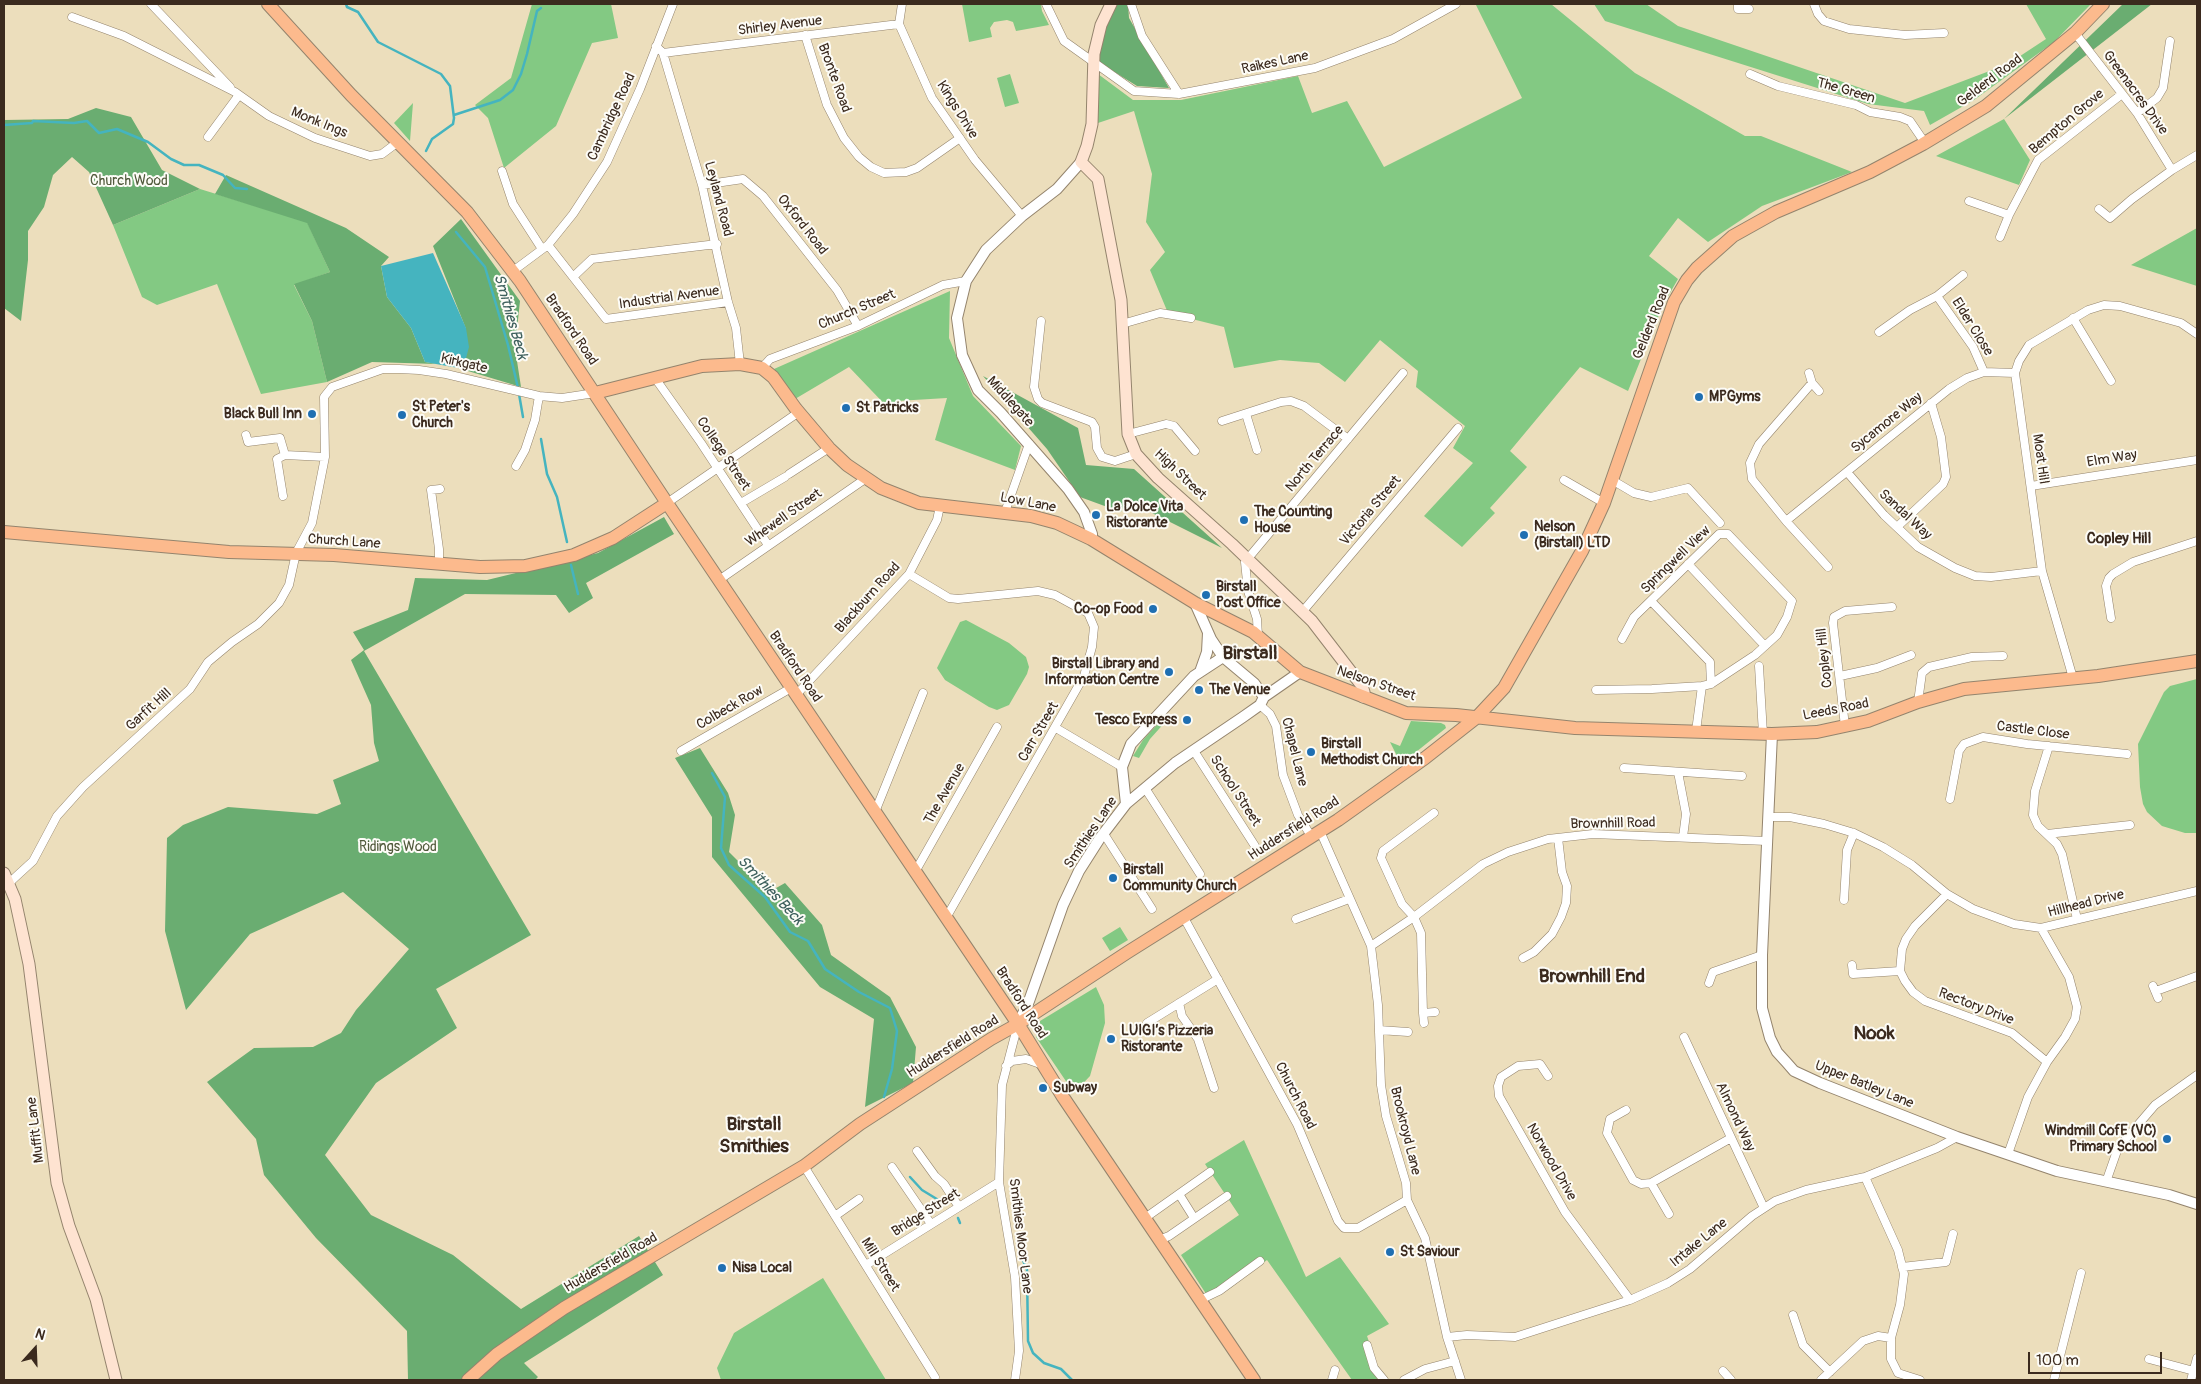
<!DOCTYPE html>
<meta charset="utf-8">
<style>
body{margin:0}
#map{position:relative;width:2201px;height:1384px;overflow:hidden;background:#ecdebc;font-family:Pangolin,sans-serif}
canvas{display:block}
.frame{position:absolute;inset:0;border:5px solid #3b2a1e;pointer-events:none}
.north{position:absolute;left:10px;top:1324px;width:50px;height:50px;-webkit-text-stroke:4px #fdfcf7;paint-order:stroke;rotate:20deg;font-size:14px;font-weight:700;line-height:20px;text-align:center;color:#3b2a1e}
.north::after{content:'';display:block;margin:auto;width:18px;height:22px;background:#3b2a1e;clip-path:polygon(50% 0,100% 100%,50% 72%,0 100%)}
.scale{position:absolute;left:2028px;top:1352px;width:134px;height:22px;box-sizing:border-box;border:2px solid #3b2a1e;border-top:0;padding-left:6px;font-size:15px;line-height:18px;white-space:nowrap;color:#3b2a1e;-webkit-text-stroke:4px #fdfcf7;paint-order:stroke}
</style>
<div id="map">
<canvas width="2201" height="1384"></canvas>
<div class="frame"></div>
<div class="north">N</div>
<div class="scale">100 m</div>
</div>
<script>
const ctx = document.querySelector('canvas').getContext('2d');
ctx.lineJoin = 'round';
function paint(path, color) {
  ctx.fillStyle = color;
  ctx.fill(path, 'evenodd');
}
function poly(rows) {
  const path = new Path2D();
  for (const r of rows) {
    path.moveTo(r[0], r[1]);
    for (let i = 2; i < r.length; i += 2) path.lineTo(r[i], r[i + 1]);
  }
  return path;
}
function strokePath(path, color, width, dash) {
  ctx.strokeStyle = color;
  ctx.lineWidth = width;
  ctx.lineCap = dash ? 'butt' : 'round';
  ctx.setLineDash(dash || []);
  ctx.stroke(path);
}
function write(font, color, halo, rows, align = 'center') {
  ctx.font = font + ' Pangolin,sans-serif';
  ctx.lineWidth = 4;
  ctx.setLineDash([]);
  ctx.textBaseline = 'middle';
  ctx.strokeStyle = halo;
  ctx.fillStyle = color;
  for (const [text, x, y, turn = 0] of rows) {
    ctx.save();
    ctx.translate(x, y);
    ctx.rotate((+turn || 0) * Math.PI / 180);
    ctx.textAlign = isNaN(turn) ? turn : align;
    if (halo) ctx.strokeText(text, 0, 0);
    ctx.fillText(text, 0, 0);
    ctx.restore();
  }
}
paint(poly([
 [532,4,611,4,618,38,592,43,556,126,504,168,488,118,475,105,511,78],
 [962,4,1041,4,1042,11,1049,25,1016,31,1013,22,1007,20,994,22,990,28,992,37,969,42],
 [1480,4,1551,4,1635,73,1745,136,1761,136,1852,172,1762,206,1708,242,1678,218,1649,256,1678,279,1663,305,1628,391,1580,367,1510,451,1527,467,1490,508,1495,513,1462,547,1424,516,1473,463,1453,448,1465,426,1416,387,1418,371,1380,340,1345,382,1319,363,1280,360,1234,368,1224,327,1168,313,1150,270,1165,252,1146,222,1152,174,1134,111,1098,123,1098,74,1133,100,1181,100,1298,76,1312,113,1347,101,1384,167,1522,98,1476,5],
 [1594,4,1646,4,1678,26,1905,103,2008,64,2046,39,2026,4,2091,4,2054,42,1974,100,1930,125,1924,111,1868,104,1605,21],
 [1010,74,1019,103,1005,107,997,78],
 [413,103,410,141,394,123],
 [2004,119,2030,160,2019,185,1936,156],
 [200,189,307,222,330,272,294,285,312,321,327,382,261,394,217,284,157,305,142,297,113,225],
 [2197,228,2197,286,2131,265],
 [950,291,949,338,973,396,1021,446,1015,470,935,440,947,398,897,401,893,413,849,367,795,399,774,369],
 [966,620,1009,643,1026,657,1029,667,1027,674,1009,705,997,710,989,707,945,680,937,668,960,622],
 [2197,679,2197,833,2185,833,2162,826,2147,812,2143,804,2140,787,2138,744,2164,692,2170,686],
 [1164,717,1167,720,1150,739,1139,758,1133,756,1143,740],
 [1411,721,1441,723,1445,725,1446,728,1401,764,1390,742,1400,746],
 [1120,927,1128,940,1110,951,1102,938],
 [1096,987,1104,1005,1105,1023,1090,1076,1074,1093,1036,1037,1040,1021],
 [1244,1140,1306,1277,1340,1257,1389,1324,1367,1336,1377,1365,1389,1380,1352,1380,1267,1260,1229,1289,1210,1300,1181,1255,1239,1215,1205,1164],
 [823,1278,886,1380,721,1380,717,1368,734,1333]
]), '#83c983');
paint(poly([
 [1116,4,1128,4,1129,18,1169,88,1137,86,1095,60,1104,26],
 [2123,4,2152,4,2004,119],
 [96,108,131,117,162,170,200,189,113,225,89,172,72,157,53,175,44,207,28,231,28,260,21,321,4,308,4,120,68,119],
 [226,175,346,228,389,257,381,266,387,297,411,328,425,362,437,364,372,362,327,382,312,321,294,284,330,272,307,223,215,194],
 [461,219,520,301,515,348,521,387,458,368,465,361,466,329,433,246],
 [983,376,1078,428,1086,465,1134,469,1222,548,1126,500,1121,512,1080,497,1047,449],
 [664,517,674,534,586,583,593,598,569,613,556,595,465,594,364,651,531,935,436,989,457,1028,376,1083,325,1155,371,1215,453,1255,521,1309,639,1236,663,1275,524,1363,538,1377,535,1380,408,1380,407,1331,316,1238,264,1175,256,1139,207,1082,254,1048,313,1047,341,1033,356,1010,409,949,343,892,250,934,186,1010,165,931,167,838,183,825,228,807,317,814,341,804,333,780,379,761,374,743,371,705,351,660,364,650,353,632,408,610,415,578,487,580,598,553],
 [700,748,728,793,735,815,729,852,769,892,785,883,822,925,831,955,890,997,916,1047,913,1083,865,1107,874,1019,820,987,712,857,712,817,675,758]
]), '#6aad71');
paint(poly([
 [433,253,466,328,469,347,465,362,458,368,425,362,411,328,387,297,381,266]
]), '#45b4bf');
strokePath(poly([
 [346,4,347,7,358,12,378,42,441,74,450,86,454,118,453,124,432,139,426,151],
 [454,115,500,100,513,90,521,74,527,54,537,11,541,8],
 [4,125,32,123,33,121,74,123,87,121,99,133,117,129,148,142,171,159,184,165,199,165,223,175,235,188,247,189],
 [456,232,485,267,508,345,518,388],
 [519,394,523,417],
 [541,439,547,474,557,497,567,542],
 [571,565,578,594],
 [712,773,725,797,721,848,729,865,765,897,790,932,808,941,825,969,859,992,890,1008,897,1031,892,1069,884,1097],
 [910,1177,922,1190,945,1204],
 [958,1218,960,1223],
 [1020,1253,1027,1270,1028,1341,1033,1353,1044,1363,1061,1369,1072,1380]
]), '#45b4bf', 2.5);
const minor = poly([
 [151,4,230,87],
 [902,4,899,24,932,98,975,160,1022,216],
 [1046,4,1064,41,1134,91,1179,94,1315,68,1393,39,1456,4],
 [1131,4,1142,36,1179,94],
 [1738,4,1738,9,1749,9],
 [1814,4,1818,14,1824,21,1849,29,1905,35,1944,33],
 [72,17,124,36,235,92,269,116,315,138,370,156,382,154,398,142],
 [2075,33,2137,113,2172,170],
 [805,35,827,105,844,138,859,157,871,167,884,173,906,172,917,168,960,138],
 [656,46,663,53,702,185,728,302,736,328,740,364],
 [663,53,899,24],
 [1750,74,1778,86,1856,105,1870,112,1900,117,1910,121,1925,143],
 [2137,113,2157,98,2163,88,2170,41],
 [208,137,239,95],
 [502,171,513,204,542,249],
 [702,185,743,179,763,196,837,290,858,326],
 [1969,201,2009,215,2038,160,2122,94],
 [2099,209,2110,218,2132,199,2172,170,2197,155],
 [2000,237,2009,215],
 [548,245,606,319,728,302],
 [513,271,548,245,573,214,607,162,640,89,673,4],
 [573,277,592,259,717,244],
 [1937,296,1973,347,1984,372],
 [2073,318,2111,381],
 [1041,321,1034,387,1038,399,1042,403,1092,422,1095,427,1097,448,1102,457,1115,461,1136,454],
 [1122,324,1160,313,1191,318],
 [1879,332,1910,310,1937,296,1963,275],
 [762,368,770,359,858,326,943,285,966,281],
 [1809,373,1812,383,1819,391],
 [655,378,701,443,768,545],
 [1812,383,1759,444,1750,463,1752,479,1786,521,1949,389,1967,378,1984,372,2015,373],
 [1246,414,1257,450],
 [1222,421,1281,402,1291,401,1304,406,1348,439],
 [1128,434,1166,424,1174,426,1195,451],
 [246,435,248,442,280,438,285,455,277,459,283,496],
 [285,455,325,457],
 [516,466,525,450,535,420,539,396],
 [1847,472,1884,515,1918,547,1955,568,1975,576,1991,577,2042,571],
 [789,474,829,448],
 [1564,480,1604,503],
 [1612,480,1634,493,1651,497,1688,488,1720,523],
 [2031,486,2197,460],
 [667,503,799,412],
 [741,503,785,477],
 [1005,512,1029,444],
 [1786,521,1828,567],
 [1897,527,1943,484,1946,477,1941,437,1931,403],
 [439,564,439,549,431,490,440,489],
 [1688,564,1765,646],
 [909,574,949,598,958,599,1038,591,1055,595,1088,613,1094,627,1092,647,1084,676,946,918],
 [719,580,865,479],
 [1651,601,1710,662,1711,684],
 [1303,611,1458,428],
 [2111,618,2106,586,2109,578,2113,574,2133,562,2197,541],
 [1258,636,1257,619,1248,591,1245,562,1403,373],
 [1759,666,1763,734],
 [1840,676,1877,668,1911,655],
 [2073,678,2042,571,2015,373,2019,361,2029,345,2088,310,2104,305,2120,306,2181,323,2197,334],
 [1596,690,1652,689,1702,686,1711,684,1755,655,1777,635,1787,617,1792,601,1728,534,1719,534,1634,617,1622,639],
 [796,695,909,574,937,520,940,506],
 [1918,702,1922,673,1929,667,1972,657,2003,656],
 [1260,705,1270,714,1276,726,1283,775,1298,815,1311,836],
 [1845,726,1833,623,1834,617,1845,611,1892,607],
 [1056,728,1122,767],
 [1696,731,1702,686],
 [2049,746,2035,791,2033,815,2038,826,2057,844,2062,854,2077,919],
 [681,751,791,688],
 [1194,751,1255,846],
 [1624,768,1742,776],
 [1678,772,1686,814,1683,837],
 [1145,788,1200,874],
 [1950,799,1959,751,1964,744,1983,737,2027,744,2127,754],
 [875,812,923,693],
 [1434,813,1383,851,1381,858,1402,904,1414,917,1421,933,1423,1013,1435,1012],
 [1768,817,1790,817,1824,824,1854,833,1883,847,1912,865,1947,894,1973,909,2014,924,2041,928,2197,891],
 [1320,831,1371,946,1378,1005,1381,1085,1386,1116,1406,1183,1407,1200,1425,1238,1447,1337,1461,1380],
 [1104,834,1152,909],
 [2047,834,2130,825],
 [915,872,997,727],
 [9,883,33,861,57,816,83,787,190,689,208,662,232,642,258,624,279,603,289,585,296,553,312,523,325,457,324,397,332,387,383,369,399,369,419,370,446,374,539,396,562,398,595,393],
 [1947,894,1915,926,1906,939,1902,949,1900,971,1905,981,1913,992,1925,1001,2012,1033,2047,1062],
 [1844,900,1847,850,1854,833],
 [1183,916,1297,1124,1338,1221,1344,1228,1358,1228,1407,1200],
 [1296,919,1349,899],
 [1371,946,1414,917,1483,864,1508,852,1548,839,1593,834,1767,841],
 [1523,958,1534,952,1552,934,1561,917,1566,903,1567,886,1562,872,1558,838],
 [1852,965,1853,974,1900,971],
 [1709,983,1713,972,1762,955],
 [2153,986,2158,998],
 [2156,991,2197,976],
 [1179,1003,1182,1016,1198,1039,1214,1088],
 [1423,1013,1424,1023],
 [1147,1023,1218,979],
 [1379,1030,1408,1032],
 [1684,1037,1764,1208],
 [1006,1066,1012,1061,1026,1059,1043,1065],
 [1548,1076,1540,1064,1518,1066,1501,1077,1498,1086,1499,1096,1565,1212,1630,1300],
 [1626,1110,1610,1119,1607,1133,1633,1180,1641,1184,1651,1183,1731,1138],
 [917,1151,935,1176,944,1184,959,1207],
 [2008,1154,2028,1097,2047,1062,2065,1037,2075,1019,2077,1007,2069,977,2041,928],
 [804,1166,935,1377],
 [892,1167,931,1224],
 [1865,1177,1898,1250,1904,1274,1900,1305,1891,1338,1891,1359,1898,1373,1920,1380],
 [2106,1182,2118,1148,2155,1105,2197,1075],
 [1651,1183,1669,1214],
 [1179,1194,1194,1218],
 [835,1216,859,1199],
 [1145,1218,1210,1172],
 [1159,1240,1169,1236,1227,1196],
 [866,1265,999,1182],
 [1902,1267,1946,1262,1953,1234],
 [1200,1300,1219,1291,1260,1261],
 [1793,1315,1803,1345,1830,1372],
 [1447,1337,1467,1335,1515,1337,1630,1300,1668,1283,1690,1269,1752,1216,1775,1201,1806,1190,1865,1177,1937,1148,1957,1137],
 [1367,1345,1374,1368,1384,1380],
 [2149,1359,2194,1371],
 [1723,1371,1731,1380],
 [1015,1380,1019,1351,1015,1277,999,1182,1002,1085,1018,1024],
 [1332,1380,1335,1370],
 [1404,1380,1425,1369,1455,1361],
 [1821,1380,1863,1341,1878,1336,1891,1338],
 [2054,1380,2081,1273],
 [2191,1380,2197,1358]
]);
const tertiary = poly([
 [1081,162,1057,189,1022,216,986,250,966,281,957,318,962,355,978,390,1001,413,1068,489,1084,512,1092,534,1091,539],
 [1195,603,1211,639,1223,657,1254,683,1264,697],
 [1200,672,1207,652,1208,633],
 [1772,734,1762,955,1762,1008,1770,1038,1777,1052,1787,1063,1794,1071,1820,1083,1957,1137,2057,1171,2169,1195,2197,1204],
 [1126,804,1122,767,1131,744,1194,676,1223,657],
 [1018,1024,1029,1001,1063,905,1079,871,1100,838,1126,804,1175,763,1243,717,1260,705,1264,697,1300,672]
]);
const secondary = poly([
 [1111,4,1101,25,1094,54,1092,124,1087,146,1081,162,1098,179,1121,300,1128,434,1136,454,1158,478,1232,544,1312,621,1362,686,1364,692,1363,697],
 [4,873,15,899,29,964,57,1183,69,1226,96,1299,116,1380]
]);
const primary = poly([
 [268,4,351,95,467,212,520,281,667,503,1018,1024,1063,1097,1254,1380],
 [595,393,702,366,740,364,762,368,773,377,796,409,829,448,847,465,881,488,919,503,1031,516,1057,523,1091,539,1195,603,1253,632,1300,672,1406,713,1456,715,1575,728,1772,734,1817,732,1868,721,1918,702,1964,689,2098,676,2197,661],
 [4,532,229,552,334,555,480,567,525,566,574,555,613,538,667,503],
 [468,1380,497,1354,564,1308,804,1166,860,1124,991,1039,1018,1024,1128,952,1338,820,1425,758,1476,718,1504,688,1582,551,1604,503,1674,302,1687,280,1697,268,1733,236,1776,212,1870,172,1923,144,1986,106,2075,33,2103,4]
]);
strokePath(minor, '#94846d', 9);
strokePath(tertiary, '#94846d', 12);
strokePath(secondary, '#94846d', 13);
strokePath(primary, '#94846d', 14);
strokePath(minor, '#fff', 8);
strokePath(tertiary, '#fff', 10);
strokePath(secondary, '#fee3d1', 11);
strokePath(primary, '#fcba8d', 12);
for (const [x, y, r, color] of [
 [1699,397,5,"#1f6fb2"],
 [846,408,5,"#1f6fb2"],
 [312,414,5,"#1f6fb2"],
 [402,415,5,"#1f6fb2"],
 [1096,515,5,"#1f6fb2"],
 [1244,520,5,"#1f6fb2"],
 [1524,535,5,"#1f6fb2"],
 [1206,595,5,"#1f6fb2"],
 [1153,609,5,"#1f6fb2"],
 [1169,672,5,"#1f6fb2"],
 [1199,690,5,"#1f6fb2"],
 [1187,720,5,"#1f6fb2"],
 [1311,752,5,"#1f6fb2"],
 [1113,878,5,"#1f6fb2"],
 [1111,1039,5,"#1f6fb2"],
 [1043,1088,5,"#1f6fb2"],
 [2167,1139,5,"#1f6fb2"],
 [1390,1252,5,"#1f6fb2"],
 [722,1268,5,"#1f6fb2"]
]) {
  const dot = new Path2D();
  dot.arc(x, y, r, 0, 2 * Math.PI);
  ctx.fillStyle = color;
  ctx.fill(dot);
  strokePath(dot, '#fdfcf7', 2);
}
write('14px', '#3b2a1e', '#fdfcf7', [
 ["Shirley Avenue",780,26,-7],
 ["Raikes Lane",1275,63,-12],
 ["Bronte Road",834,78,70],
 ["Gelderd Road",1990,81,-37],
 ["The Green",1846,91,16],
 ["Greenacres Drive",2135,93,54],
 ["Kings Drive",957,110,58],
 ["Cambridge Road",612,117,-65],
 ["Bempton Grove",2067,122,-40],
 ["Monk Ings",319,123,22],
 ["Leyland Road",718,199,75],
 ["Oxford Road",802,225,52],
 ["Industrial Avenue",669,298,-8],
 ["Church Street",857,310,-23],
 ["Gelderd Road",1652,323,-68],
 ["Elder Close",1972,327,58],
 ["Bradford Road",571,330,56],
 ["Kirkgate",464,364,13],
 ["Middlegate",1010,402,48],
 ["Sycamore Way",1887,423,-39],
 ["College Street",723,454,56],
 ["North Terrace",1315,459,-50],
 ["Moat Hill",2040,459,82],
 ["Elm Way",2112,459,-9],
 ["High Street",1180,475,44],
 ["Low Lane",1028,503,11],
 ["Victoria Street",1371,511,-50],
 ["Sandal Way",1905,515,43],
 ["Whewell Street",784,518,-35],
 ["Church Lane",344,542,4],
 ["Springwell View",1676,560,-44],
 ["Blackburn Road",868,598,-48],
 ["Copley Hill",1825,658,-96],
 ["Bradford Road",795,667,56],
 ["Nelson Street",1376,684,19],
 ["Colbeck Row",730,708,-30],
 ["Garfit Hill",149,710,-42],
 ["Leeds Road",1836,710,-11],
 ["Castle Close",2033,731,7],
 ["Carr Street",1039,732,-60],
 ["Chapel Lane",1294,752,76],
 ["School Street",1235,791,57],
 ["The Avenue",945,794,-60],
 ["Brownhill Road",1613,824,-1],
 ["Huddersfield Road",1294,829,-33],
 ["Smithies Lane",1091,833,-56],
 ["Hillhead Drive",2086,904,-14],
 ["Bradford Road",1021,1003,57],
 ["Rectory Drive",1976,1007,21],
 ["Huddersfield Road",953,1047,-32],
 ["Upper Batley Lane",1864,1085,22],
 ["Church Road",1295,1096,63],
 ["Almond Way",1735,1117,65],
 ["Muffit Lane",36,1130,-97],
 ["Brookroyd Lane",1405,1131,76],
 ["Norwood Drive",1551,1162,60],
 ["Bridge Street",926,1213,-32],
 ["Smithies Moor Lane",1020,1236,83],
 ["Intake Lane",1699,1243,-39],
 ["Huddersfield Road",611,1263,-30],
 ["Mill Street",880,1265,58]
]);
write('14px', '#515a3c', '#fdfcf7', [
 ["Church Wood",129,181],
 ["Ridings Wood",398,847]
]);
write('bold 14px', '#3b2a1e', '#fdfcf7', [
 ["MPGyms",1709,397],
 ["St Peter's",412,407],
 ["Church",412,423],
 ["St Patricks",856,408],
 ["Black Bull Inn",302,414,"right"],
 ["La Dolce Vita",1106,507],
 ["Ristorante",1106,523],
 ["The Counting",1254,512],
 ["House",1254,528],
 ["Nelson",1534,527],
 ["(Birstall) LTD",1534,543],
 ["Birstall",1216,587],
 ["Post Office",1216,603],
 ["Co-op Food",1143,609,"right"],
 ["Birstall Library and",1159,664,"right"],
 ["Information Centre",1159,680,"right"],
 ["The Venue",1209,690],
 ["Tesco Express",1177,720,"right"],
 ["Birstall",1321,744],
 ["Methodist Church",1321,760],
 ["Birstall",1123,870],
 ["Community Church",1123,886],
 ["LUIGI’s Pizzeria",1121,1031],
 ["Ristorante",1121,1047],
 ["Subway",1053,1088],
 ["Windmill CofE (VC)",2157,1131,"right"],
 ["Primary School",2157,1147,"right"],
 ["St Saviour",1400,1252],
 ["Nisa Local",732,1268]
], 'left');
write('italic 15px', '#3f615e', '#fdfcf7', [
 ["Smithies Beck",510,317,74],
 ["Smithies Beck",770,891,47]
]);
write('bold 15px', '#3b2a1e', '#fdfcf7', [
 ["Copley Hill",2119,539]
]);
write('bold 19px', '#3b2a1e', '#fdfcf7', [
 ["Birstall",1250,654],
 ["Brownhill End",1592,977],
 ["Nook",1874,1034],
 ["Birstall",754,1125],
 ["Smithies",754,1147]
]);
</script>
